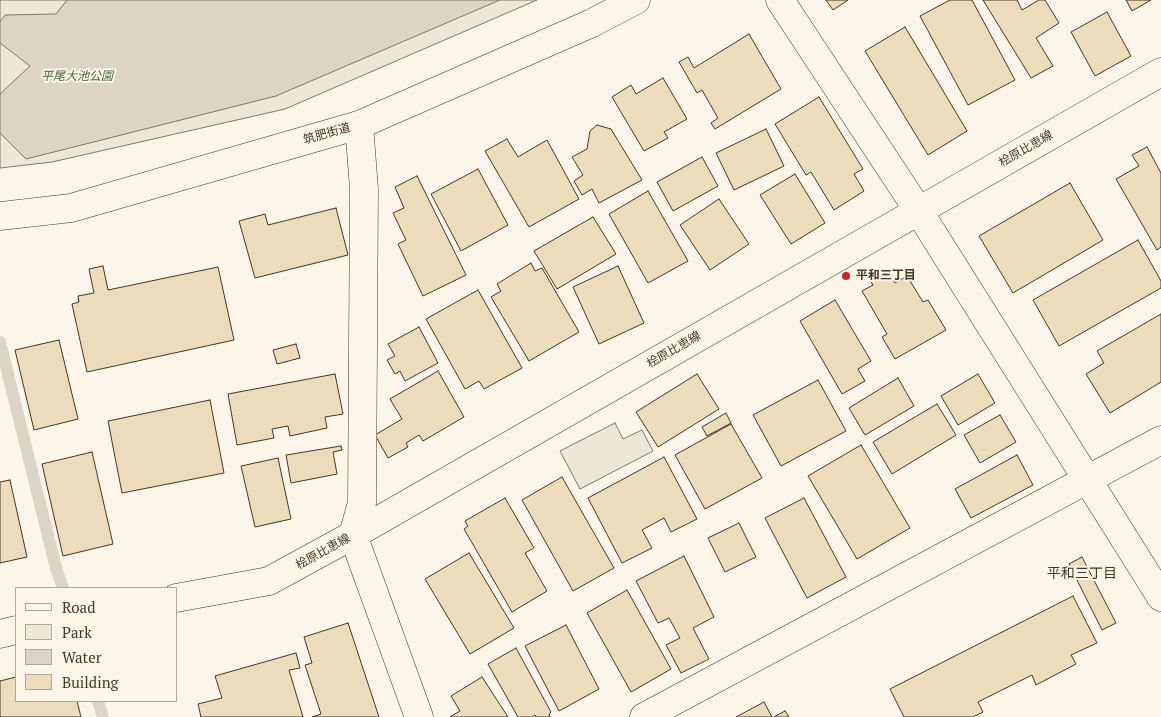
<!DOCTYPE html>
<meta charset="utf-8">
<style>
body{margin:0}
#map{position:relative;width:1161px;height:717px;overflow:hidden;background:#fbf6e9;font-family:"PT Serif",serif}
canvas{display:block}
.legend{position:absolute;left:15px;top:587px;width:162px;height:115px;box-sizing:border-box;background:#fbf6e9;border:1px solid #b4a999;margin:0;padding:6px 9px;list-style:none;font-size:15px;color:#4a3520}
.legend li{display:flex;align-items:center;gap:10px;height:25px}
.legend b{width:25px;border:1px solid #b4a999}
</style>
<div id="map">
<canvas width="1161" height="717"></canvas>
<ul class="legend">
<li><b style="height:6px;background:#fbf6e9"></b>Road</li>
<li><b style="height:14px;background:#ede6d9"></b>Park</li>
<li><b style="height:14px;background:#dcd4c6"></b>Water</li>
<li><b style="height:14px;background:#ecdcbc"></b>Building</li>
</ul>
</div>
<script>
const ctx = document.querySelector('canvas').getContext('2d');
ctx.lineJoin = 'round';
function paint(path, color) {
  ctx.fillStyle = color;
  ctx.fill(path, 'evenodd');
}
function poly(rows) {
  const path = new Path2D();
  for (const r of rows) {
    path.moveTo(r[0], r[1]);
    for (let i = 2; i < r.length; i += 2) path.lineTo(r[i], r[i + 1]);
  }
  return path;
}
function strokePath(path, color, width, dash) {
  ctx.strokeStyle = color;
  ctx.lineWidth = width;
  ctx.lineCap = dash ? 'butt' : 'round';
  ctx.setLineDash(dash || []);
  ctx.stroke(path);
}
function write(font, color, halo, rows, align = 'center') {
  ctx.font = font + ' "PT Serif","Noto Sans JP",serif';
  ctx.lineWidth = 4;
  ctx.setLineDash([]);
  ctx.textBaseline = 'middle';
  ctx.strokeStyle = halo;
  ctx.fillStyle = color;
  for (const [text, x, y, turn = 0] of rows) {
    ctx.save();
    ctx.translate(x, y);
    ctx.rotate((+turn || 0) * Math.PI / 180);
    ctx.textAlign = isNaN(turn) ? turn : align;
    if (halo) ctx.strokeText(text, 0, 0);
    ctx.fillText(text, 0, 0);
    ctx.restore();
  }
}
const green = poly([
 [0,0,537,0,285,109,52,162,0,168,0,0]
]);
paint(green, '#ede6d9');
strokePath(green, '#887966', 1);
const parking = poly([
 [615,423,623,439,642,430,653,451,580,489,560,451,615,423]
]);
paint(parking, '#ede7d9');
strokePath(parking, '#887966', 1);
const water = poly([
 [67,0,500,0,276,96,26,159,0,133,0,94,30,66,0,43,0,22,5,15,56,14,67,0]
]);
paint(water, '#dcd4c6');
strokePath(water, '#887966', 1);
strokePath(poly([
 [0,342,56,568,63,588],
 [98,701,103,717]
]), '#dcd4c6', 12);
const building = poly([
 [826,0,848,0,833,10,826,0],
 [950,0,972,0,1015,80,968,105,920,16,950,0],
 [983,0,1017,0,1022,10,1039,0,1045,0,1059,23,1036,38,1053,66,1031,78,983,0],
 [1126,0,1151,0,1132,11,1126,0],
 [1107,12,1131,56,1095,76,1071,32,1107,12],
 [905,27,967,131,928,155,865,51,905,27],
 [749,34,781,89,715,129,711,123,718,118,702,90,697,93,679,62,688,57,694,68,749,34],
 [663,78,687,119,664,132,668,138,644,151,612,97,631,85,636,94,663,78],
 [819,97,863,169,854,174,864,191,834,210,811,172,806,175,775,124,819,97],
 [597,125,611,129,642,180,599,203,592,189,582,195,574,181,583,175,572,157,587,149,590,131,597,125],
 [766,129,784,166,734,190,716,153,766,129],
 [507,139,518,157,547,140,579,199,529,227,485,151,507,139],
 [1147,147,1161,173,1161,247,1157,250,1116,179,1139,166,1132,155,1147,147],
 [702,157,718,186,673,211,657,182,702,157],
 [478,169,508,225,461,251,431,194,478,169],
 [795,174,825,223,791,244,760,195,795,174],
 [417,176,466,275,423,296,398,244,406,240,393,213,404,208,395,187,417,176],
 [1070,183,1103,240,1013,293,979,236,1070,183],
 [648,191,688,261,648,283,609,214,648,191],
 [719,199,749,244,710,270,680,225,719,199],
 [336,208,348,255,255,278,239,221,265,214,268,225,336,208],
 [593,217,616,254,557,289,534,251,593,217],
 [1138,240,1161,281,1161,288,1059,346,1033,300,1138,240],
 [531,263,535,271,542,268,579,332,529,361,491,297,501,291,497,284,531,263],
 [103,266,108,290,218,267,234,340,87,372,72,304,79,302,78,296,94,293,89,269,103,266],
 [618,266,644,323,599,344,573,287,618,266],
 [888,272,895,283,907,276,923,302,928,300,946,330,895,359,882,337,887,334,862,291,873,285,871,282,888,272],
 [478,290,522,368,484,389,479,381,465,389,426,319,478,290],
 [835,300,871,361,858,369,865,381,842,394,800,321,835,300],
 [1161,314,1161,382,1110,413,1086,374,1104,363,1097,351,1161,314],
 [419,327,438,363,405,381,400,371,395,374,387,360,395,356,388,344,419,327],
 [59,340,78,419,34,430,15,350,59,340],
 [296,344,300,358,277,364,273,350,296,344],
 [438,371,464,417,423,441,419,435,406,443,408,447,388,458,375,435,402,419,390,399,438,371],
 [335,374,343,414,325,417,327,428,290,436,288,426,272,429,274,438,237,445,228,394,335,374],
 [697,374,719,409,658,447,636,412,697,374],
 [978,374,995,403,958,425,941,396,978,374],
 [898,378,914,406,865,435,849,408,898,378],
 [818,380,846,431,781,466,753,415,818,380],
 [210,400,224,473,122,493,108,421,210,400],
 [937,404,956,435,892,474,873,442,937,404],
 [726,413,731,423,707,436,702,427,726,413],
 [1000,415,1016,442,980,463,964,435,1000,415],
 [731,424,762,478,705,509,675,455,731,424],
 [861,445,910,528,857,559,808,476,861,445],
 [341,446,342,450,333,452,337,474,291,483,286,455,341,446],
 [92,452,113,544,63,556,42,464,92,452],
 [1017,455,1033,485,971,518,955,489,1017,455],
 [664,457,697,519,671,532,664,518,642,530,652,548,622,563,588,498,664,457],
 [278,458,291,519,255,527,241,466,278,458],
 [562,477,614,568,573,591,522,500,562,477],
 [10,480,27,557,0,563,0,482,10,480],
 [505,498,534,548,525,553,547,591,512,612,464,529,468,526,465,521,505,498],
 [804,498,846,577,807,598,765,518,804,498],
 [739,523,756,557,725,572,708,538,739,523],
 [469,553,514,628,470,654,425,579,469,553],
 [684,556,714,617,693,628,709,659,681,673,666,645,680,638,669,618,658,623,636,581,684,556],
 [1082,557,1116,623,1102,630,1069,564,1082,557],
 [627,590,671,669,631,692,587,613,627,590],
 [1073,596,1097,643,1071,655,1076,664,1036,685,1032,675,978,702,983,712,973,717,904,717,890,689,1073,596],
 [348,623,379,717,312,717,321,714,305,665,312,663,304,637,348,623],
 [566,625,599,689,559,711,525,646,566,625],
 [516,648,551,712,549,714,550,717,536,717,535,715,532,717,518,717,488,664,516,648],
 [296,653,300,668,289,670,303,717,201,717,198,704,222,698,215,676,296,653],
 [16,677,16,701,77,701,81,717,0,717,0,681,16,677],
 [482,677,508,717,450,717,460,711,451,696,482,677],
 [764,702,772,717,736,717,764,702],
 [785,711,789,717,774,717,785,711]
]);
paint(building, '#ecdcbc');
strokePath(building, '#4a3520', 1);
const street = poly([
 [780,0,918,210],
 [359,125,364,189,362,503,353,535,419,717],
 [644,717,1161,440]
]);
const secondary = poly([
 [918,210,1161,597],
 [0,216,71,208,359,125,592,23,636,0],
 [176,598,269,581,353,535,1161,72],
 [0,634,16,630]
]);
strokePath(street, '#4a3520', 29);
strokePath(secondary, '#4a3520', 29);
strokePath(street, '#fbf6e9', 28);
strokePath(secondary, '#fbf6e9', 28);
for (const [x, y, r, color] of [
 [846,276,5,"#c62828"]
]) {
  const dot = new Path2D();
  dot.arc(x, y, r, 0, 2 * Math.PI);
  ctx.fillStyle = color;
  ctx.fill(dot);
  strokePath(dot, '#fbf6e9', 2);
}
write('italic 12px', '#436837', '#fbf6e9', [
 ["平尾大池公園",77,77]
]);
write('12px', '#4a3520', '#fbf6e9', [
 ["筑肥街道",327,134,-16],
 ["桧原比恵線",1026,149,-30],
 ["桧原比恵線",674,350,-30],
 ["桧原比恵線",323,552,-29]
]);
write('bold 12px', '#4a3520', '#fbf6e9', [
 ["平和三丁目",856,276]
], 'left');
write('14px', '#4a3520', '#fbf6e9', [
 ["平和三丁目",1082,574]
]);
</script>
